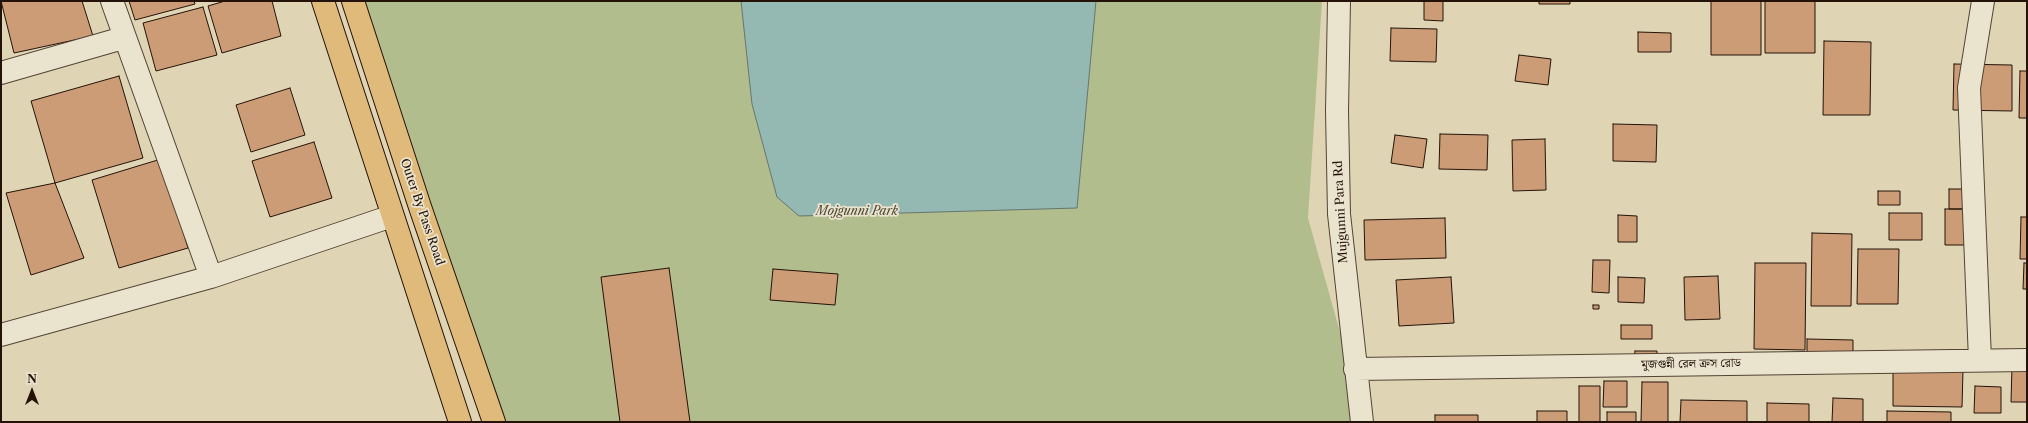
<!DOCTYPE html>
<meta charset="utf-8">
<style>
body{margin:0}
#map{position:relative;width:2028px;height:423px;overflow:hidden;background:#dfd5b5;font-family:"Libre Caslon Text",serif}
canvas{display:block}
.frame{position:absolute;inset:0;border:2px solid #241209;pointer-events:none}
.north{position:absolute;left:12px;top:371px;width:40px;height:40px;-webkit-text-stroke:3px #eae4cf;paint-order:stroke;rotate:0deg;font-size:11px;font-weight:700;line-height:16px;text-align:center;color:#241209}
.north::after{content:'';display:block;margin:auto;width:14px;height:18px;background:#241209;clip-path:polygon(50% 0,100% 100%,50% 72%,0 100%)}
</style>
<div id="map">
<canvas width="2028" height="423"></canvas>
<div class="frame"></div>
<div class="north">N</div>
</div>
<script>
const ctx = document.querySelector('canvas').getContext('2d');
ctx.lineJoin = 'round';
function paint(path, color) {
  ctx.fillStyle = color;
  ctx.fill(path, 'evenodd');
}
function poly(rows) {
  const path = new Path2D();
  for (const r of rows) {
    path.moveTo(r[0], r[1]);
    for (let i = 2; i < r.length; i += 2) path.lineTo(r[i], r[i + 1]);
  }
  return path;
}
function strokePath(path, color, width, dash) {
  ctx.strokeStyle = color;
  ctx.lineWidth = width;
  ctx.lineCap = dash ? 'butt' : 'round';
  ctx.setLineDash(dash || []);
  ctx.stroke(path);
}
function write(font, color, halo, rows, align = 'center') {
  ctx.font = font + ' "Libre Caslon Text","Noto Serif Bengali",serif';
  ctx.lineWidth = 3.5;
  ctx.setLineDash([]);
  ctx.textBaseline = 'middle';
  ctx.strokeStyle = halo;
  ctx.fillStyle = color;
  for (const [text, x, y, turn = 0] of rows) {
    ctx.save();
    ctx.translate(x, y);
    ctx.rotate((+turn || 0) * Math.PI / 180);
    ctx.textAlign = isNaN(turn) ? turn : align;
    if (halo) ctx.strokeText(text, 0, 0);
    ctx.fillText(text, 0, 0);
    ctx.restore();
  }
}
paint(poly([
 [361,1,1322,1,1308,218,1350,368,1354,422,504,422]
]), '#b2bd8d');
const water = poly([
 [741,1,1096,1,1077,208,799,216,777,197,752,104,741,1]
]);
paint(water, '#94b8b2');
strokePath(water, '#67766e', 1);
const building = poly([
 [1,1,82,1,93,36,14,53,1,1],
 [129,1,194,1,195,4,135,20,129,1],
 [225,1,272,1,281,36,222,53,208,6,225,1],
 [1424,1,1443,1,1443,21,1424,20,1424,1],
 [1539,1,1570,1,1570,4,1539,4,1539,1],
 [1711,1,1761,1,1761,55,1711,55,1711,1],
 [1765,1,1815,1,1815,53,1765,53,1765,1],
 [203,7,217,55,156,71,143,23,203,7],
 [1391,28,1437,29,1436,62,1390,61,1391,28],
 [1638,32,1671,33,1671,52,1638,52,1638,32],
 [1824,41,1871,42,1870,115,1823,115,1824,41],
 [1519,55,1551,59,1548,85,1515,81,1519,55],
 [1954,64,2012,65,2012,111,1953,110,1954,64],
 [2020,71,2027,71,2027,118,2019,118,2020,71],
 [119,76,143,158,55,183,31,101,119,76],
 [290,88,305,135,251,152,236,105,290,88],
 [1613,124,1657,125,1656,162,1613,161,1613,124],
 [1440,134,1488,135,1487,170,1439,169,1440,134],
 [1395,135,1427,139,1423,168,1391,163,1395,135],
 [1545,139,1546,190,1513,191,1512,140,1545,139],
 [314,142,332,198,270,217,252,161,314,142],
 [161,159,188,248,119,268,92,180,161,159],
 [55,183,84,258,31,275,6,193,55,183],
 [1949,189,1984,189,1983,209,1949,209,1949,189],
 [1878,191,1900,191,1900,205,1878,205,1878,191],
 [1945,209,1983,209,1983,245,1945,245,1945,209],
 [1889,213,1922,213,1922,240,1889,240,1889,213],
 [1618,215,1637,216,1637,242,1618,242,1618,215],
 [2021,217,2027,217,2027,259,2020,259,2021,217],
 [1445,218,1446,258,1365,260,1364,220,1445,218],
 [1812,233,1852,234,1851,306,1811,306,1812,233],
 [1858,249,1899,249,1898,304,1857,304,1858,249],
 [1593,260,1610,260,1609,293,1592,292,1593,260],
 [1755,263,1806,263,1805,350,1754,349,1755,263],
 [2024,263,2027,263,2027,289,2023,289,2024,263],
 [669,268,690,422,620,422,601,277,669,268],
 [773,269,838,274,835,305,770,300,773,269],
 [1718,276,1720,319,1685,320,1684,277,1718,276],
 [1451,277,1454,323,1399,326,1396,280,1451,277],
 [1618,277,1645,278,1644,303,1618,302,1618,277],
 [1593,305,1599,305,1599,309,1593,309,1593,305],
 [1621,325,1652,325,1652,339,1621,339,1621,325],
 [1807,339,1853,340,1853,353,1807,353,1807,339],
 [1635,351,1657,351,1657,361,1634,361,1635,351],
 [2012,366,2027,366,2027,402,2011,402,2012,366],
 [1893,369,1963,370,1962,407,1893,406,1893,369],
 [1604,381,1627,381,1627,407,1603,407,1604,381],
 [1642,382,1668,382,1668,422,1641,422,1642,382],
 [1579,386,1600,386,1600,422,1579,422,1579,386],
 [1975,386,2001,387,2001,413,1974,413,1975,386],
 [1833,398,1863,399,1863,422,1832,422,1833,398],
 [1681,400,1747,401,1747,422,1680,422,1681,400],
 [1767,403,1809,404,1809,422,1767,422,1767,403],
 [1537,411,1567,411,1567,422,1537,422,1537,411],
 [1887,411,1951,412,1951,422,1887,422,1887,411],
 [1607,412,1636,412,1636,422,1607,422,1607,412],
 [1435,415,1478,415,1478,422,1435,422,1435,415]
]);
paint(building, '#cb9c75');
strokePath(building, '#241209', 1);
const street = poly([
 [112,1,211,277],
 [1339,1,1337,111,1339,214,1362,422],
 [1,73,123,38],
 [1,335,211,277,392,216],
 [1980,360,1969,88,1983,1],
 [1355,369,2027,360]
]);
const primary = poly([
 [323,1,460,422],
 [353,1,420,207,494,422]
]);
strokePath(street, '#534334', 24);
strokePath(primary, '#241209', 24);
strokePath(street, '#eae4cf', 22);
strokePath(primary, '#e0ba7a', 22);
write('12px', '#241209', '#eae4cf', [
 ["Outer By Pass Road",422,212,71],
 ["Mujgunni Para Rd",1341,212,-93],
 ["মুজগুন্নী রেল ক্রস রোড",1691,364,-1]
]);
write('italic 12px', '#4f4531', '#eae4cf', [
 ["Mojgunni Park",857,212]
]);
</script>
